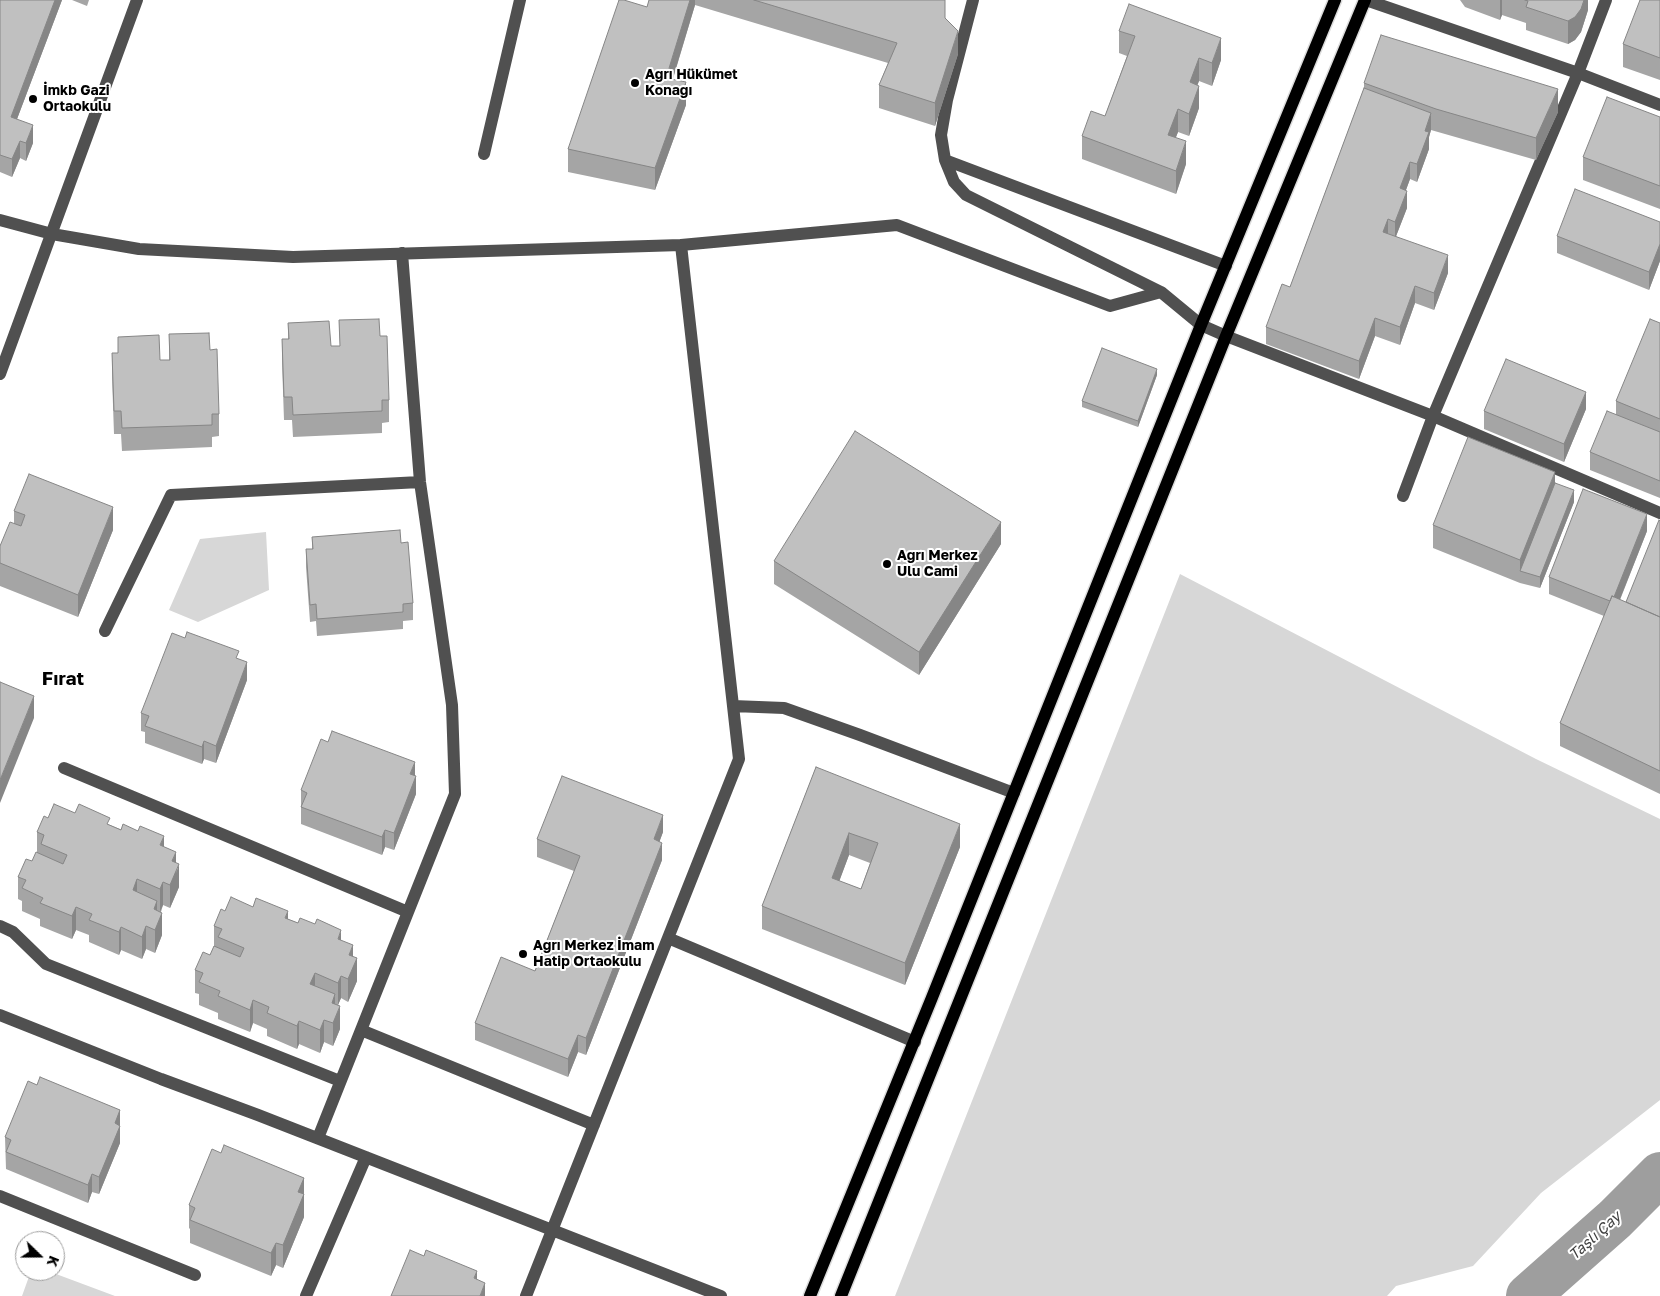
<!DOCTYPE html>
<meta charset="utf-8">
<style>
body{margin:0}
#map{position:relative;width:1660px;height:1296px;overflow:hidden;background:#fff;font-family:"Golos Text",sans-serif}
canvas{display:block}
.north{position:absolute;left:15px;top:1231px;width:50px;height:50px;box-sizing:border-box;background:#fff;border:1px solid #999;border-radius:50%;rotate:112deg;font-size:14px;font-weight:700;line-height:20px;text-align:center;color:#000}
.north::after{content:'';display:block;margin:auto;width:18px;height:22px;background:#000;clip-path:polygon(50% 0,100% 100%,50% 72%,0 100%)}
</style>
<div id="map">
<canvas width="1660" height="1296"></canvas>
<div class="north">K</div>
</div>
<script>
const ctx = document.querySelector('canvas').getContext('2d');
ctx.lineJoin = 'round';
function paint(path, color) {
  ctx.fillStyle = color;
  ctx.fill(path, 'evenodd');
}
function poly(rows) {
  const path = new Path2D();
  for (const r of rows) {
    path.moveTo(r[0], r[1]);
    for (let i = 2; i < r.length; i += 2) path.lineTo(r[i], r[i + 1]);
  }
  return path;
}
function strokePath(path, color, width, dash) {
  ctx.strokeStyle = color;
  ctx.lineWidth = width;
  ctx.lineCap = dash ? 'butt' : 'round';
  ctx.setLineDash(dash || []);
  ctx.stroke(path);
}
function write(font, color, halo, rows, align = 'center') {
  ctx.font = font + ' "Golos Text",sans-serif';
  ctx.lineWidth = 4;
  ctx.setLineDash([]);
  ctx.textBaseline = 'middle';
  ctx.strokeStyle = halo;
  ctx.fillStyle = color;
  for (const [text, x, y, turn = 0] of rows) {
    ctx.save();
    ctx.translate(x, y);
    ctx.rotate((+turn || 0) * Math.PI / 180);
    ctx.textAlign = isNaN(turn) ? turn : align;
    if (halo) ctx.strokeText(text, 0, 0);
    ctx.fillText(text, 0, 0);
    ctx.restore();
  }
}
paint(poly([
 [266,532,269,590,198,622,169,610,200,539],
 [1180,574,1536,759,1660,819,1660,1100,1541,1193,1473,1266,1396,1286,1387,1296,895,1296],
 [31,1271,48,1271,115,1296,22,1296]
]), '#d7d7d7');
strokePath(poly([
 [1528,1296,1615,1219,1660,1174]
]), '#9e9e9e', 44);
const major = poly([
 [810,1296,931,1000,1201,325,1335,0],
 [841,1296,1226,336,1365,0]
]);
strokePath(major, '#dbdbdb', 15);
strokePath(poly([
 [973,0,947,100,941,135,945,160,954,182,966,195,1161,292,1201,325,1226,336,1433,416,1660,513],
 [1366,0,1578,73,1660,105],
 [484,154,520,0],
 [945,160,1226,266],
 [0,220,52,234,139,249,293,257,681,245,897,225,1110,306,1161,292],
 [0,374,137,0],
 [1403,496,1433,416,1578,73,1606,0],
 [105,631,171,495,420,482],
 [733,706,784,708,860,735,1014,793],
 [64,768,408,912],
 [0,926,13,932,46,964,340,1081],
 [668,938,915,1042],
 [0,1015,161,1079,258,1115,721,1296],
 [361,1030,594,1125],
 [318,1138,455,794,452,705,420,482,402,253],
 [0,1196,195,1275],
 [306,1296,366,1157],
 [526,1296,739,759,681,245]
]), '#505050', 12);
strokePath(major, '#000', 12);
paint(poly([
 [0,0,62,0,17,119,33,143,26,161,20,158,12,177,0,172],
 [72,0,89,0,87,6],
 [649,0,945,0,945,18,958,54,935,126,879,108,879,85,888,63,695,5,673,79,686,105,655,190,568,172,568,149,647,7],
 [1460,0,1588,0,1588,10,1581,32,1575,40,1568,44,1526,30,1526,23,1502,15,1500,20,1465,7],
 [1660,0,1660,80,1623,67,1623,44],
 [1119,31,1221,60,1212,86,1199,81,1197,85,1199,108,1189,136,1178,132,1176,137,1186,164,1176,194,1082,159,1082,136,1105,116,1127,56,1119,53],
 [1364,83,1558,112,1536,160,1431,130,1429,137,1429,149,1417,182,1410,179,1406,190,1407,208,1396,236,1448,273,1434,310,1415,303,1400,345,1375,336,1359,379,1266,344,1266,327,1290,287,1364,88],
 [1660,117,1660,209,1583,180,1583,157],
 [1660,222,1660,261,1649,290,1557,253,1557,236],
 [339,320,380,336,389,400,389,422,382,423,382,433,293,437,292,420,284,420,282,362,282,339,288,339,288,323,331,346,340,346],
 [1660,323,1660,498,1590,470,1590,452,1616,414,1616,401],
 [169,334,210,350,219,414,219,436,212,437,212,447,122,451,121,434,114,434,112,376,112,353,118,353,118,337,160,360,169,360],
 [1157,375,1138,427,1082,407,1082,401],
 [1586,409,1564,462,1484,429,1484,411],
 [1555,483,1574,502,1540,588,1520,583,1433,548,1433,525],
 [14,511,113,530,78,617,0,586,0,546,14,524],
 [1660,521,1660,794,1560,746,1560,723,1604,616,1549,594,1549,577,1647,531,1620,600,1626,602],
 [312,537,401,543,413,603,413,620,403,621,403,629,317,636,316,621,310,622,306,567,306,549,312,549],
 [1001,544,919,675,774,584,774,561],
 [239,659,247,680,216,763,204,759,202,764,145,743,145,732,141,731,141,713],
 [816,767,960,847,905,985,762,929,762,906],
 [849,855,870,863,861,889,839,881],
 [415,776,416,794,394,850,385,847,382,855,301,824,301,790],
 [75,813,110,825,164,847,176,863,179,887,170,908,163,905,161,912,162,935,155,953,146,949,142,959,121,950,119,955,89,942,89,935,76,930,72,939,40,926,40,919,22,911,22,901,18,899,18,877,32,861,37,853,37,832,48,818],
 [663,832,659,842,662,860,586,1055,578,1052,568,1077,475,1040,475,1023,535,971,574,871,537,857,537,839],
 [253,907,288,919,341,940,353,956,357,981,348,1002,341,998,338,1005,340,1029,333,1046,324,1042,320,1053,299,1044,297,1049,267,1036,267,1029,253,1023,250,1032,218,1019,218,1013,199,1005,199,994,195,993,195,970,210,955,214,946,214,926,225,911],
 [37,1085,120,1110,120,1143,99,1194,92,1192,88,1203,6,1169,5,1137],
 [221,1153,304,1178,304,1217,283,1268,276,1265,271,1276,190,1243,190,1229,189,1228,189,1205]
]), '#a5a5a5');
paint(poly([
 [55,0,62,0,11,135,11,117],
 [690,0,695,0,695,5,666,101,666,78],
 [1500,0,1502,0,1502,15,1500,20],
 [1584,0,1588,0,1588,10,1581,32,1575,40,1568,44,1568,21],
 [958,31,958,54,935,126,935,103],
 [1221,38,1221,60,1212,86,1212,63],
 [1199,58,1199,81,1190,105,1190,82],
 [686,82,686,105,655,190,655,168],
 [1199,86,1199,108,1189,136,1189,114],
 [1558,89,1558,112,1536,160,1536,138],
 [1178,109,1178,132,1168,157,1168,135],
 [1431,113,1431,130,1429,137,1429,149,1417,182,1417,164,1425,131],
 [33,125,33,143,26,161,26,143],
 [20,141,20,158,12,177,12,159],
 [1186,141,1186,164,1176,194,1176,171],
 [1410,162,1410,179,1400,206,1400,188],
 [1407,191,1407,208,1395,239,1395,222],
 [1388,219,1388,236,1383,232],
 [1660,244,1660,261,1649,290,1649,272],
 [1448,255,1448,273,1434,310,1434,293],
 [1415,286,1415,303,1400,345,1400,327],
 [1375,318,1375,336,1359,379,1359,361],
 [1157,369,1157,375,1138,427,1138,421],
 [1586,392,1586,409,1564,462,1564,444],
 [1555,472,1555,495,1520,571,1520,560],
 [1574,490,1574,502,1540,588,1540,577],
 [113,507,113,530,78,617,78,595],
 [1647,514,1647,531,1612,619,1612,602],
 [1001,522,1001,544,919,675,919,652],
 [247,662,247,680,216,763,216,746],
 [34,696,34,718,0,803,0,780],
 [204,741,204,759,202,764,202,747],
 [415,762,415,780,410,774],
 [416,776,416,794,394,850,394,833],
 [663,815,663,832,654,857,654,839],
 [960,824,960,847,905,985,905,963],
 [385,830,385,847,382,855,382,837],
 [849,833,849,855,832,901,832,878],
 [164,836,164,859,160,845],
 [662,843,662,860,586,1055,586,1038],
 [176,852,176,873,179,864,179,887,170,908,170,885,172,861],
 [137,879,137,902,133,890],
 [163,882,163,905,160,912,160,889],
 [157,901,157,924,154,909],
 [76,907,76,930,72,939,72,916],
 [288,911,288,934,285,918],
 [162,913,162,935,155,953,155,930],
 [146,926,146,949,142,959,142,937],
 [121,927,121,950,119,955,119,932],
 [341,930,341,952,338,939],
 [353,945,353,966,357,958,357,981,348,1002,348,979,349,955],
 [315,973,315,996,310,984],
 [341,976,341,998,338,1005,338,983],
 [335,994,335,1017,332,1003],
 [253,1000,253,1023,250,1032,250,1010],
 [340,1006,340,1029,333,1046,333,1023],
 [324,1020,324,1042,320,1053,320,1030],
 [299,1021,299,1044,297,1049,297,1026],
 [578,1035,578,1052,568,1077,568,1059],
 [120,1110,120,1143,99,1194,99,1177,115,1123],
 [92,1174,92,1192,88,1203,88,1185],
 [304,1178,304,1217,283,1268,283,1245,298,1192],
 [276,1243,276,1265,271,1276,271,1253],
 [477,1271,477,1294,474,1278],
 [485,1283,485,1296,480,1296]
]), '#868686');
const building = poly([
 [0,0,55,0,11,117,33,125,26,143,20,141,12,159,0,155,0,0],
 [619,0,624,0,647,7,649,0,690,0,666,78,686,82,655,168,568,149,619,0],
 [754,0,945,0,945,18,958,31,935,103,879,85,897,43,754,0],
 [1525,0,1584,0,1581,9,1575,17,1568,21,1526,7,1528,1,1525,0],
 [1640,0,1660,0,1660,58,1623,44,1640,0],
 [1129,4,1221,38,1212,63,1199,58,1190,82,1199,86,1189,114,1178,109,1168,135,1186,141,1176,171,1082,136,1091,111,1105,116,1135,36,1119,31,1129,4],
 [1381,35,1558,89,1536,138,1436,109,1364,83,1381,35],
 [1364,88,1431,113,1425,131,1429,132,1417,164,1410,162,1400,188,1407,191,1395,222,1388,219,1383,232,1448,255,1434,293,1415,286,1400,327,1375,318,1359,361,1266,327,1282,284,1290,287,1364,88],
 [1607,97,1660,117,1660,186,1583,157,1607,97],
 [1575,189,1660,222,1660,244,1649,272,1557,236,1575,189],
 [379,319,380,336,387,336,389,400,382,400,382,411,293,415,292,397,284,397,282,339,289,339,288,323,329,321,331,346,340,346,339,320,379,319],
 [1650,319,1660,323,1660,419,1616,401,1650,319],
 [209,333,210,350,217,349,219,414,212,414,212,425,122,428,121,411,114,411,112,353,118,353,118,337,159,335,160,360,170,360,169,334,209,333],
 [1102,348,1157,369,1138,421,1082,401,1102,348],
 [1506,359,1586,392,1564,444,1484,411,1506,359],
 [1607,411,1660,432,1660,481,1590,452,1607,411],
 [855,431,1001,522,919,652,774,561,855,431],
 [1468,437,1555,472,1520,560,1433,525,1468,437],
 [29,474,113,507,78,595,0,563,0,546,10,522,21,526,25,515,14,511,29,474],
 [1555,483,1574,490,1540,577,1520,571,1555,483],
 [1583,489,1647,514,1614,597,1612,596,1610,601,1549,577,1583,489],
 [1659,520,1660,521,1660,617,1626,602,1659,520],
 [400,530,401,543,408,542,413,603,403,604,403,612,317,619,316,604,310,605,306,549,313,549,312,537,400,530],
 [1612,596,1660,617,1660,771,1560,723,1612,596],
 [187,632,239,651,236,658,247,662,216,746,204,741,202,747,145,726,149,716,141,713,172,633,185,638,187,632],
 [0,682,34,696,0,780,0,682],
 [332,731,415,762,410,774,416,776,394,833,385,830,382,837,301,807,307,793,301,790,321,739,328,742,332,731],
 [816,767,960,824,905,963,762,906,816,767],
 [849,833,878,843,861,889,832,878,849,833],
 [562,776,663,815,654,839,662,843,586,1038,578,1035,568,1059,475,1023,501,957,535,971,580,856,537,839,562,776],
 [54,804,75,813,79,804,110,818,107,824,121,830,123,824,138,831,140,826,164,836,160,845,176,852,172,861,179,864,170,885,163,882,160,889,137,879,133,890,157,901,154,909,162,913,155,930,146,926,142,937,121,927,119,932,89,920,92,914,76,907,72,916,40,903,43,898,22,888,26,880,18,877,26,859,32,861,36,852,63,864,67,855,41,844,44,835,37,832,44,816,48,818,54,804],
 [231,897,253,907,256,898,288,911,285,918,298,923,300,918,315,924,317,919,341,930,338,939,353,945,349,955,357,958,348,979,341,976,338,983,315,973,310,984,335,994,332,1003,340,1006,333,1023,324,1020,320,1030,299,1021,297,1026,267,1013,269,1007,253,1000,250,1010,218,996,220,991,199,982,203,973,195,970,203,952,210,955,214,946,240,957,244,948,218,937,222,929,214,926,221,909,225,911,231,897],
 [40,1077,120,1110,115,1123,120,1126,99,1177,92,1174,88,1185,6,1152,11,1140,5,1137,28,1081,37,1085,40,1077],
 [224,1145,304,1178,298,1192,304,1194,283,1245,276,1243,271,1253,190,1220,195,1208,189,1205,212,1149,221,1153,224,1145],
 [410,1250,424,1256,426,1250,477,1271,474,1278,485,1283,480,1296,391,1296,410,1250]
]);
paint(building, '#c0c0c0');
strokePath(building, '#868686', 1);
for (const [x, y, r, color] of [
 [635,83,5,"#000"],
 [33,99,5,"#000"],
 [887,564,5,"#000"],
 [523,954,5,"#000"]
]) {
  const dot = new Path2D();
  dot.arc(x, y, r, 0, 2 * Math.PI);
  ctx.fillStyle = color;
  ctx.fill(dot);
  strokePath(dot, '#fff', 2);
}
write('bold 14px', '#000', '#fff', [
 ["Ağrı Hükümet",645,75],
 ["Konağı",645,91],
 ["İmkb Gazi",43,91],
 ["Ortaokulu",43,107],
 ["Ağrı Merkez",897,556],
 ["Ulu Cami",897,572],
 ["Ağrı Merkez İmam",533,946],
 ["Hatip Ortaokulu",533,962]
], 'left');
write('italic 15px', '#3f3f3f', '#fff', [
 ["Taşlı Çay",1595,1236,-42]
]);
write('bold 19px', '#000', '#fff', [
 ["Fırat",63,679]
]);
</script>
